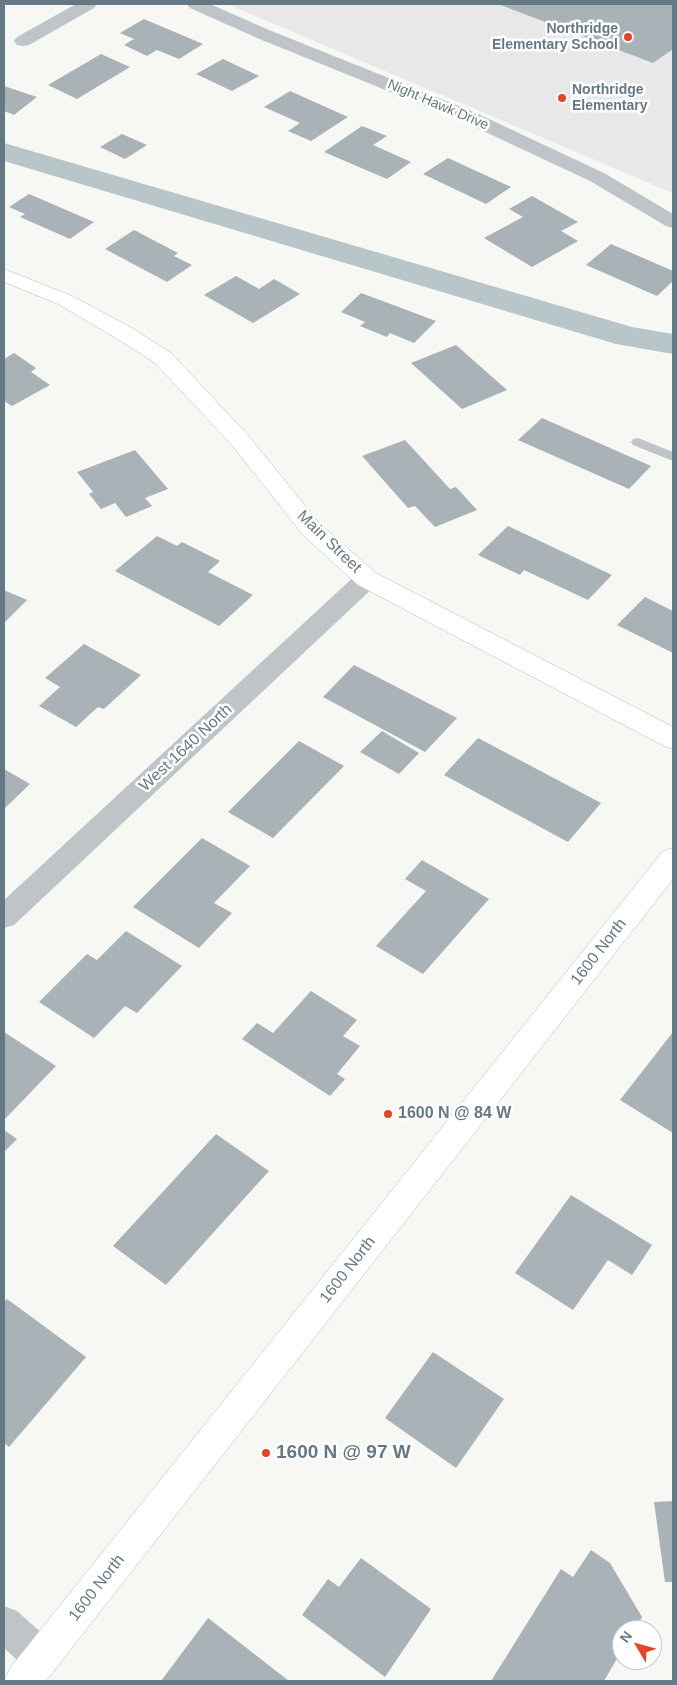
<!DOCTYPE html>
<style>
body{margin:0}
#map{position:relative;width:677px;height:1685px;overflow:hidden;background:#f7f7f3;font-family:Helvetica,sans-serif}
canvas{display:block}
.frame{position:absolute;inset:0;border:5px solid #657985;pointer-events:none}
.north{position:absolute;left:612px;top:1620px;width:50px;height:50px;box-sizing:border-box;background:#fff;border:1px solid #c1c9ce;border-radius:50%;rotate:307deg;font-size:14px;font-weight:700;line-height:20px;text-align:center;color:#657985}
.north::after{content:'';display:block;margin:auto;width:18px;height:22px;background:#e74423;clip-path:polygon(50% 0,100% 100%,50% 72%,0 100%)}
</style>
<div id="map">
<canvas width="677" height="1685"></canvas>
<div class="frame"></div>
<div class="north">N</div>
</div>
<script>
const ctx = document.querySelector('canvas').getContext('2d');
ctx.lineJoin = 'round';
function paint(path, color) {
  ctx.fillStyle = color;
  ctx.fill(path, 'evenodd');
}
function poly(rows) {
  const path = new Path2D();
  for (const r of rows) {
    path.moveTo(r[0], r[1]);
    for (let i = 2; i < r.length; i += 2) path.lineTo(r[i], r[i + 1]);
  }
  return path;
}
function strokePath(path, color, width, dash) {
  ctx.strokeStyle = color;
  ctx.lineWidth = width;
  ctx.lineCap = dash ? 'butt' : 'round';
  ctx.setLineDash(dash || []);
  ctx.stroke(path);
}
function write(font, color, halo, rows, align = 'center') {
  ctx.font = font + ' Helvetica,sans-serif';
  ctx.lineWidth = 5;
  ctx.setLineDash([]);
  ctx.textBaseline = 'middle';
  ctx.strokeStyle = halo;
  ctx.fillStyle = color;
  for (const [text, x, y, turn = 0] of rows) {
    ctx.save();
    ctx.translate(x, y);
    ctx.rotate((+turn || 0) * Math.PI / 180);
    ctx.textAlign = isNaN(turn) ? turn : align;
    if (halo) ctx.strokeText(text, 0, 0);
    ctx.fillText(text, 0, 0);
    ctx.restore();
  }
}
paint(poly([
 [227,4,673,4,673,193]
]), '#e7e8e7');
paint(poly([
 [4,143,632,327,673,334,673,354,616,344,4,161,4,143]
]), '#b8c6c9');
paint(poly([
 [498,4,673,4,673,49,653,63],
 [144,19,203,44,179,59,157,50,147,56,124,45,134,39,120,33],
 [101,54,130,67,77,99,48,85],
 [223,59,259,76,232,91,196,74],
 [4,86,37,97,14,115,4,111],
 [290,91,348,117,311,141,288,131,300,123,264,107],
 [362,126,387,136,373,145,411,162,387,179,324,152],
 [122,134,147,145,125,159,100,147],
 [448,158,511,187,486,204,423,174],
 [29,194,94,222,70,239,20,217,25,214,9,207],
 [532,196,578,222,561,231,578,241,532,267,484,238,523,217,509,209],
 [134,230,178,253,174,256,192,265,167,282,105,249],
 [611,244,673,271,673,281,657,296,586,265],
 [236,276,259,289,274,279,300,294,253,323,204,295],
 [361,293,436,321,414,343,390,333,387,337,360,326,365,322,341,312],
 [456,345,507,390,462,409,411,363],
 [14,353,36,368,31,372,50,385,12,406,4,401,4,359],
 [542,418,651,466,629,489,518,440],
 [405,440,450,489,456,487,477,510,435,527,415,506,408,508,362,456],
 [135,450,168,489,145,498,152,506,126,517,115,503,101,509,89,494,93,492,77,472],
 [508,526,612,575,588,600,524,570,520,575,478,555],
 [157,536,177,546,182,542,220,561,208,572,253,595,219,626,115,571],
 [4,590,27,600,4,623],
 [645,597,673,611,673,653,617,625],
 [84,644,141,675,104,709,98,707,76,727,39,706,60,687,45,678],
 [354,665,457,718,425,752,323,697],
 [382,731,419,753,399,774,360,752],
 [478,738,601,803,568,842,444,775],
 [299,741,344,766,273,838,228,812],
 [4,769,30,784,4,809],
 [202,838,250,866,214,903,232,913,199,948,133,907],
 [422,860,489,899,423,974,376,946,426,891,405,879],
 [126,931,182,966,137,1013,125,1006,94,1038,39,1002,87,954,97,960],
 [311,991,357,1020,343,1036,360,1046,337,1074,345,1079,330,1096,242,1039,257,1023,273,1033],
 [4,1032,56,1066,4,1120],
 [673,1032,673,1133,620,1100],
 [4,1130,17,1139,4,1152],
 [216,1134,269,1171,166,1285,113,1246],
 [571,1195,652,1245,632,1275,608,1260,573,1310,515,1273],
 [7,1299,86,1357,9,1447,4,1443,4,1302],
 [433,1352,504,1399,456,1468,385,1418],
 [673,1501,673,1582,665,1582,654,1502],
 [591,1550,610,1563,642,1617,634,1630,622,1630,622,1650,604,1681,491,1681,561,1569,573,1577],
 [361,1558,431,1609,385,1677,302,1615,328,1579,339,1587],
 [208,1618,289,1681,161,1681]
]), '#a8b2b7');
const secondary = poly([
 [4,269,72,296,132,328,171,353,247,434,320,524,376,573,673,727,673,749,664,746,358,585,304,536,231,444,155,363,116,338,58,304,4,282,4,269],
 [673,848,673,879,46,1681,4,1681,10,1668,663,851,673,848]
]);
strokePath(secondary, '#b4babe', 1);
paint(poly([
 [638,438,673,452,673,461,633,445,631,442,633,439,638,438]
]), '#bfc4c8');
paint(poly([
 [76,4,97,4,94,8,29,45,23,46,17,45,14,41,17,37,76,4],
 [187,4,210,4,269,30,476,113,604,173,673,214,673,228,666,226,590,181,462,121,257,38,190,8,187,4],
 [367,571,376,573,379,579,376,585,14,925,4,928,4,900,358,573,367,571],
 [4,1606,17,1611,55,1645,61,1658,55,1671,42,1677,29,1671,4,1648,4,1606]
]), '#bfc4c8');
paint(secondary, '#fff');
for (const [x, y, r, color] of [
 [628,37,5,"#e74423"],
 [562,98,5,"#e74423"],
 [388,1114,5,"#e74423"],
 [266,1453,5,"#e74423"]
]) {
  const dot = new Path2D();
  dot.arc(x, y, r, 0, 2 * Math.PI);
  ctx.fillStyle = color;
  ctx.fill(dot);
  strokePath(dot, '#fff', 2);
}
write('bold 14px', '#657985', '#fff', [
 ["Northridge",618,29],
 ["Elementary School",618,45],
 ["Northridge",572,90,"left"],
 ["Elementary",572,106,"left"]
], 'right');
write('14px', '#657985', '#fff', [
 ["Night Hawk Drive",438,105,23]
]);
write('16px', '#657985', '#fff', [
 ["Main Street",329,542,44],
 ["West 1640 North",186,748,-43],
 ["1600 North",599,952,-52],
 ["1600 North",348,1270,-52],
 ["1600 North",97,1588,-52]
]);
write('bold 16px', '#657985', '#fff', [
 ["1600 N @ 84 W",398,1114]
], 'left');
write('bold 19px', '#657985', '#fff', [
 ["1600 N @ 97 W",276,1453]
], 'left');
</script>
